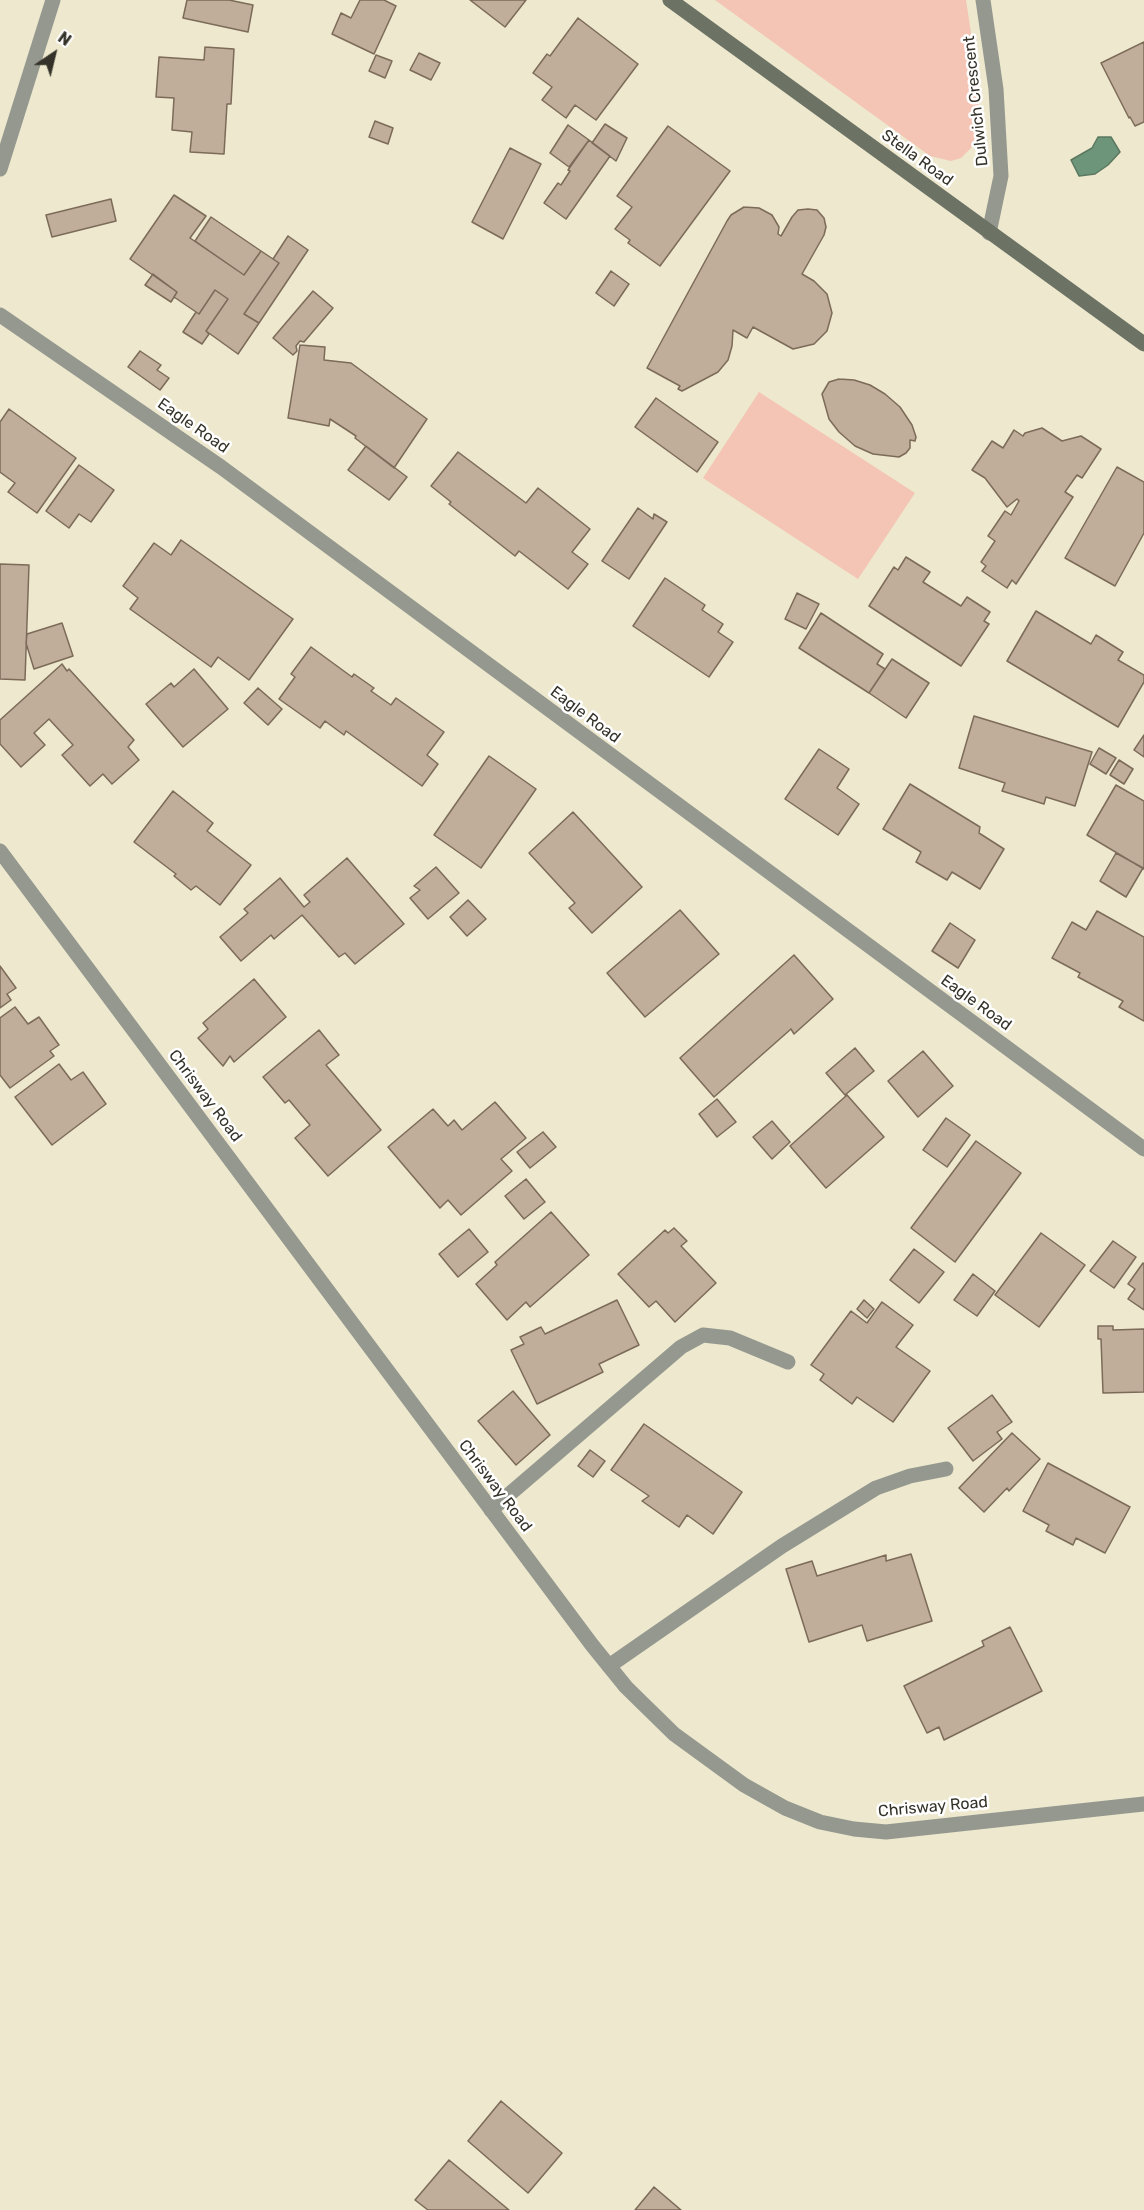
<!DOCTYPE html>
<style>
body{margin:0}
#map{position:relative;width:1144px;height:2210px;overflow:hidden;background:#ede8ce;font-family:Rubik,sans-serif}
canvas{display:block}
.north{position:absolute;left:24px;top:24px;width:60px;height:60px;-webkit-text-stroke:4px #fff;paint-order:stroke;rotate:35deg;font-size:16px;font-weight:700;line-height:24px;text-align:center;color:#353329}
.north::after{content:'';display:block;margin:auto;width:21px;height:27px;background:#353329;clip-path:polygon(50% 0,100% 100%,50% 72%,0 100%)}
</style>
<div id="map">
<canvas width="1144" height="2210"></canvas>
<div class="north">N</div>
</div>
<script>
const ctx = document.querySelector('canvas').getContext('2d');
ctx.lineJoin = 'round';
function paint(path, color) {
  ctx.fillStyle = color;
  ctx.fill(path, 'evenodd');
}
function poly(rows) {
  const path = new Path2D();
  for (const r of rows) {
    path.moveTo(r[0], r[1]);
    for (let i = 2; i < r.length; i += 2) path.lineTo(r[i], r[i + 1]);
  }
  return path;
}
function strokePath(path, color, width, dash) {
  ctx.strokeStyle = color;
  ctx.lineWidth = width;
  ctx.lineCap = dash ? 'butt' : 'round';
  ctx.setLineDash(dash || []);
  ctx.stroke(path);
}
function write(font, color, halo, rows, align = 'center') {
  ctx.font = font + ' Rubik,sans-serif';
  ctx.lineWidth = 5;
  ctx.setLineDash([]);
  ctx.textBaseline = 'middle';
  ctx.strokeStyle = halo;
  ctx.fillStyle = color;
  for (const [text, x, y, turn = 0] of rows) {
    ctx.save();
    ctx.translate(x, y);
    ctx.rotate((+turn || 0) * Math.PI / 180);
    ctx.textAlign = isNaN(turn) ? turn : align;
    if (halo) ctx.strokeText(text, 0, 0);
    ctx.fillText(text, 0, 0);
    ctx.restore();
  }
}
paint(poly([
 [715,0,966,0,978,78,979,129,971,148,961,158,951,161,930,156],
 [759,392,915,493,858,579,703,478]
]), '#f4c5b4');
const water = poly([
 [1098,137,1111,137,1120,152,1108,165,1095,174,1079,176,1071,160,1092,148,1098,137]
]);
paint(water, '#6c9579');
strokePath(water, '#5c7861', 1.5);
const building = poly([
 [187,0,229,0,253,5,248,32,183,18,187,0],
 [360,0,384,0,396,6,374,54,332,34,341,13,351,18,360,0],
 [470,0,526,0,505,27,470,0],
 [578,18,638,64,596,120,575,105,566,118,542,100,552,87,533,73,547,54,550,56,578,18],
 [1144,42,1144,122,1135,126,1130,117,1129,118,1101,63,1144,42],
 [205,47,234,49,231,104,227,104,224,154,190,152,192,132,172,130,174,98,156,97,159,57,204,60,205,47],
 [419,53,440,63,431,80,410,70,419,53],
 [376,55,392,61,385,78,369,71,376,55],
 [375,121,393,128,388,144,369,137,375,121],
 [605,124,627,138,616,161,592,143,605,124],
 [568,125,589,140,569,167,550,153,568,125],
 [668,126,730,171,660,266,628,243,630,240,615,229,632,207,617,196,668,126],
 [589,140,610,156,566,219,544,203,558,183,561,185,570,171,568,170,589,140],
 [510,148,541,164,503,239,472,222,510,148],
 [174,195,206,216,190,238,244,275,261,251,279,263,244,314,259,323,238,354,206,331,228,299,215,290,199,314,174,297,177,292,130,259,174,195],
 [111,199,116,221,52,237,46,215,111,199],
 [744,207,759,208,772,215,779,227,778,234,781,236,792,217,798,210,808,209,817,210,824,218,826,227,824,235,802,274,814,281,827,294,832,313,827,331,814,344,793,349,753,327,747,338,733,330,732,346,728,360,718,372,682,391,678,389,680,386,647,368,727,221,731,215,744,207],
 [211,217,261,251,244,275,195,241,211,217],
 [288,236,308,250,259,323,244,314,279,263,273,259,288,236],
 [611,271,629,284,614,306,596,293,611,271],
 [153,274,177,292,171,302,145,285,153,274],
 [215,290,228,299,206,331,209,334,202,344,183,332,196,312,199,314,215,290],
 [313,291,333,308,304,342,300,341,296,346,297,351,293,355,273,338,313,291],
 [300,345,325,347,324,360,351,363,427,419,394,468,355,438,356,436,330,419,329,426,288,418,300,345],
 [140,351,161,365,157,370,169,378,160,390,128,367,140,351],
 [839,379,854,380,870,385,885,394,900,407,912,425,916,437,915,441,910,440,910,448,906,453,899,457,873,454,855,446,839,432,829,419,822,394,829,382,839,379],
 [656,398,718,442,697,472,635,427,656,398],
 [9,409,76,458,37,513,8,492,15,483,0,472,0,422,9,409],
 [1042,428,1062,441,1081,436,1101,449,1082,478,1077,475,1065,492,1073,497,1016,584,1012,580,1007,588,982,571,986,566,981,562,995,541,988,536,1005,511,1011,515,1019,501,1017,499,1007,507,985,478,972,470,992,441,1003,448,1014,430,1023,436,1025,433,1042,428],
 [366,446,407,477,389,500,348,470,366,446],
 [458,452,526,503,538,488,590,529,572,552,588,564,568,589,519,551,515,556,449,504,451,502,431,486,458,452],
 [79,465,114,490,91,522,79,514,69,528,46,511,79,465],
 [1117,467,1144,482,1144,533,1115,586,1065,558,1117,467],
 [638,508,653,519,654,514,667,522,629,579,602,561,638,508],
 [181,540,293,619,249,680,218,657,211,667,130,609,138,598,123,586,154,543,171,555,181,540],
 [906,557,930,572,923,582,961,606,967,597,990,612,984,621,989,624,961,666,869,606,894,567,898,570,906,557],
 [0,564,29,565,25,680,0,679,0,564],
 [665,578,705,605,702,610,723,624,718,632,733,642,709,677,633,626,665,578],
 [797,593,819,604,806,629,785,619,797,593],
 [1036,611,1091,644,1096,635,1123,652,1118,660,1144,675,1144,682,1118,727,1007,661,1036,611],
 [821,613,883,654,877,664,885,669,869,693,799,648,821,613],
 [62,623,73,656,34,669,26,643,27,634,62,623],
 [311,647,352,677,354,674,374,688,371,691,391,705,396,698,444,732,427,755,438,764,422,786,346,731,344,735,325,721,320,728,279,699,295,677,291,674,311,647],
 [892,659,929,683,906,718,869,693,892,659],
 [62,664,67,671,69,669,134,740,128,747,139,760,112,784,103,774,90,786,62,755,73,745,49,719,34,733,45,745,21,767,0,744,0,720,62,664],
 [194,669,228,709,183,747,146,704,171,683,174,687,194,669],
 [258,688,282,709,268,725,244,703,258,688],
 [974,716,1092,752,1075,806,1046,797,1044,804,1002,791,1005,783,959,768,974,716],
 [1144,735,1144,757,1134,750,1144,735],
 [1099,748,1116,758,1106,774,1090,764,1099,748],
 [819,749,849,769,837,788,859,804,838,835,785,799,819,749],
 [489,756,536,789,481,868,434,835,489,756],
 [1119,760,1133,769,1124,784,1110,775,1119,760],
 [910,784,980,827,979,833,1004,849,980,889,952,872,947,880,916,862,921,852,883,829,910,784],
 [1116,785,1144,801,1144,869,1087,835,1116,785],
 [173,791,213,823,207,831,251,865,220,905,196,886,191,890,174,876,176,874,134,842,173,791],
 [573,812,642,887,592,933,569,908,575,903,529,853,573,812],
 [1116,853,1143,868,1126,897,1100,881,1116,853],
 [347,858,404,924,355,964,345,953,339,957,302,915,274,939,271,935,241,961,220,937,248,913,244,909,280,878,304,907,310,902,304,895,347,858],
 [436,867,459,893,428,919,410,898,420,890,414,886,436,867],
 [468,900,486,919,467,936,450,917,468,900],
 [680,910,719,954,645,1017,607,973,680,910],
 [1097,911,1144,937,1144,1021,1119,1007,1123,1001,1078,977,1080,973,1052,958,1072,922,1086,930,1097,911],
 [950,923,975,940,958,968,932,951,950,923],
 [794,955,833,999,794,1034,791,1029,714,1097,680,1058,794,955],
 [0,966,16,988,7,994,11,1000,0,1008,0,966],
 [254,979,286,1017,234,1062,230,1056,223,1066,198,1038,208,1029,203,1023,254,979],
 [15,1007,28,1024,39,1017,59,1045,50,1051,54,1056,10,1088,0,1075,0,1018,15,1007],
 [319,1030,339,1055,326,1065,381,1130,328,1176,295,1138,310,1125,289,1100,285,1103,263,1077,319,1030],
 [855,1048,874,1071,845,1095,826,1073,855,1048],
 [923,1051,953,1086,918,1117,888,1081,923,1051],
 [59,1064,71,1080,83,1072,106,1104,52,1145,15,1097,59,1064],
 [847,1095,884,1137,826,1188,790,1146,847,1095],
 [717,1099,736,1122,717,1137,699,1114,717,1099],
 [495,1102,526,1138,501,1159,512,1171,461,1215,448,1200,440,1208,388,1147,433,1109,448,1126,454,1120,462,1130,495,1102],
 [946,1118,970,1135,947,1167,923,1150,946,1118],
 [772,1121,790,1142,772,1159,753,1137,772,1121],
 [543,1132,556,1147,530,1168,517,1152,543,1132],
 [976,1141,1021,1173,955,1262,911,1228,976,1141],
 [526,1179,545,1202,524,1219,505,1196,526,1179],
 [551,1212,589,1255,530,1307,526,1302,507,1320,476,1284,497,1265,495,1262,551,1212],
 [674,1228,687,1241,681,1246,716,1283,675,1322,656,1301,649,1307,618,1274,665,1230,668,1233,674,1228],
 [469,1229,488,1252,458,1277,439,1254,469,1229],
 [1041,1233,1085,1265,1039,1327,995,1295,1041,1233],
 [1113,1241,1136,1257,1114,1288,1090,1271,1113,1241],
 [914,1249,944,1272,919,1303,890,1280,914,1249],
 [1143,1263,1144,1264,1144,1310,1128,1299,1135,1289,1128,1284,1143,1263],
 [973,1274,995,1291,977,1316,954,1300,973,1274],
 [617,1300,639,1345,599,1364,603,1372,537,1404,511,1350,524,1344,520,1337,541,1327,545,1334,617,1300],
 [864,1300,874,1309,867,1318,857,1309,864,1300],
 [882,1302,913,1325,896,1347,930,1371,893,1422,857,1397,852,1404,820,1380,824,1374,811,1365,851,1311,867,1323,882,1302],
 [1098,1326,1113,1326,1113,1330,1144,1329,1144,1392,1103,1393,1101,1339,1098,1339,1098,1326],
 [513,1391,550,1435,516,1465,478,1421,513,1391],
 [992,1395,1012,1422,997,1432,1002,1439,973,1461,948,1428,992,1395],
 [644,1424,742,1492,713,1534,687,1515,679,1527,642,1501,649,1496,611,1470,644,1424],
 [1012,1433,1040,1459,1009,1491,1007,1488,984,1512,959,1488,1012,1433],
 [590,1450,605,1461,593,1477,578,1466,590,1450],
 [1048,1463,1130,1507,1105,1553,1076,1538,1073,1545,1046,1531,1049,1525,1023,1511,1048,1463],
 [911,1554,932,1621,867,1641,862,1625,809,1642,786,1569,812,1561,817,1576,886,1555,886,1561,911,1554],
 [1010,1627,1042,1691,944,1740,939,1727,927,1733,904,1686,984,1646,982,1641,1010,1627],
 [501,2101,562,2153,528,2193,468,2141,501,2101],
 [449,2160,509,2210,428,2210,415,2200,449,2160],
 [654,2187,681,2210,635,2210,654,2187]
]);
paint(building, '#c0ad9a');
strokePath(building, '#7c6b59', 1.5);
strokePath(poly([
 [491,1510,681,1347,703,1335,730,1338,788,1362],
 [609,1666,782,1546,876,1488,910,1476,946,1469]
]), '#94988e', 15);
strokePath(poly([
 [983,0,996,89,1001,176,989,233],
 [0,169,53,0],
 [0,315,221,467,1144,1149],
 [0,851,592,1645,626,1687,674,1734,744,1785,785,1808,820,1822,854,1829,886,1832,1144,1804]
]), '#94988e', 15);
strokePath(poly([
 [670,0,1144,344]
]), '#6c7264', 15);
write('16px', '#353329', '#fff', [
 ["Dulwich Crescent",976,101,-96],
 ["Stella Road",917,158,36],
 ["Eagle Road",193,426,35],
 ["Eagle Road",585,715,37],
 ["Eagle Road",976,1003,36],
 ["Chrisway Road",205,1096,53],
 ["Chrisway Road",495,1486,53],
 ["Chrisway Road",933,1807,-5]
]);
</script>
